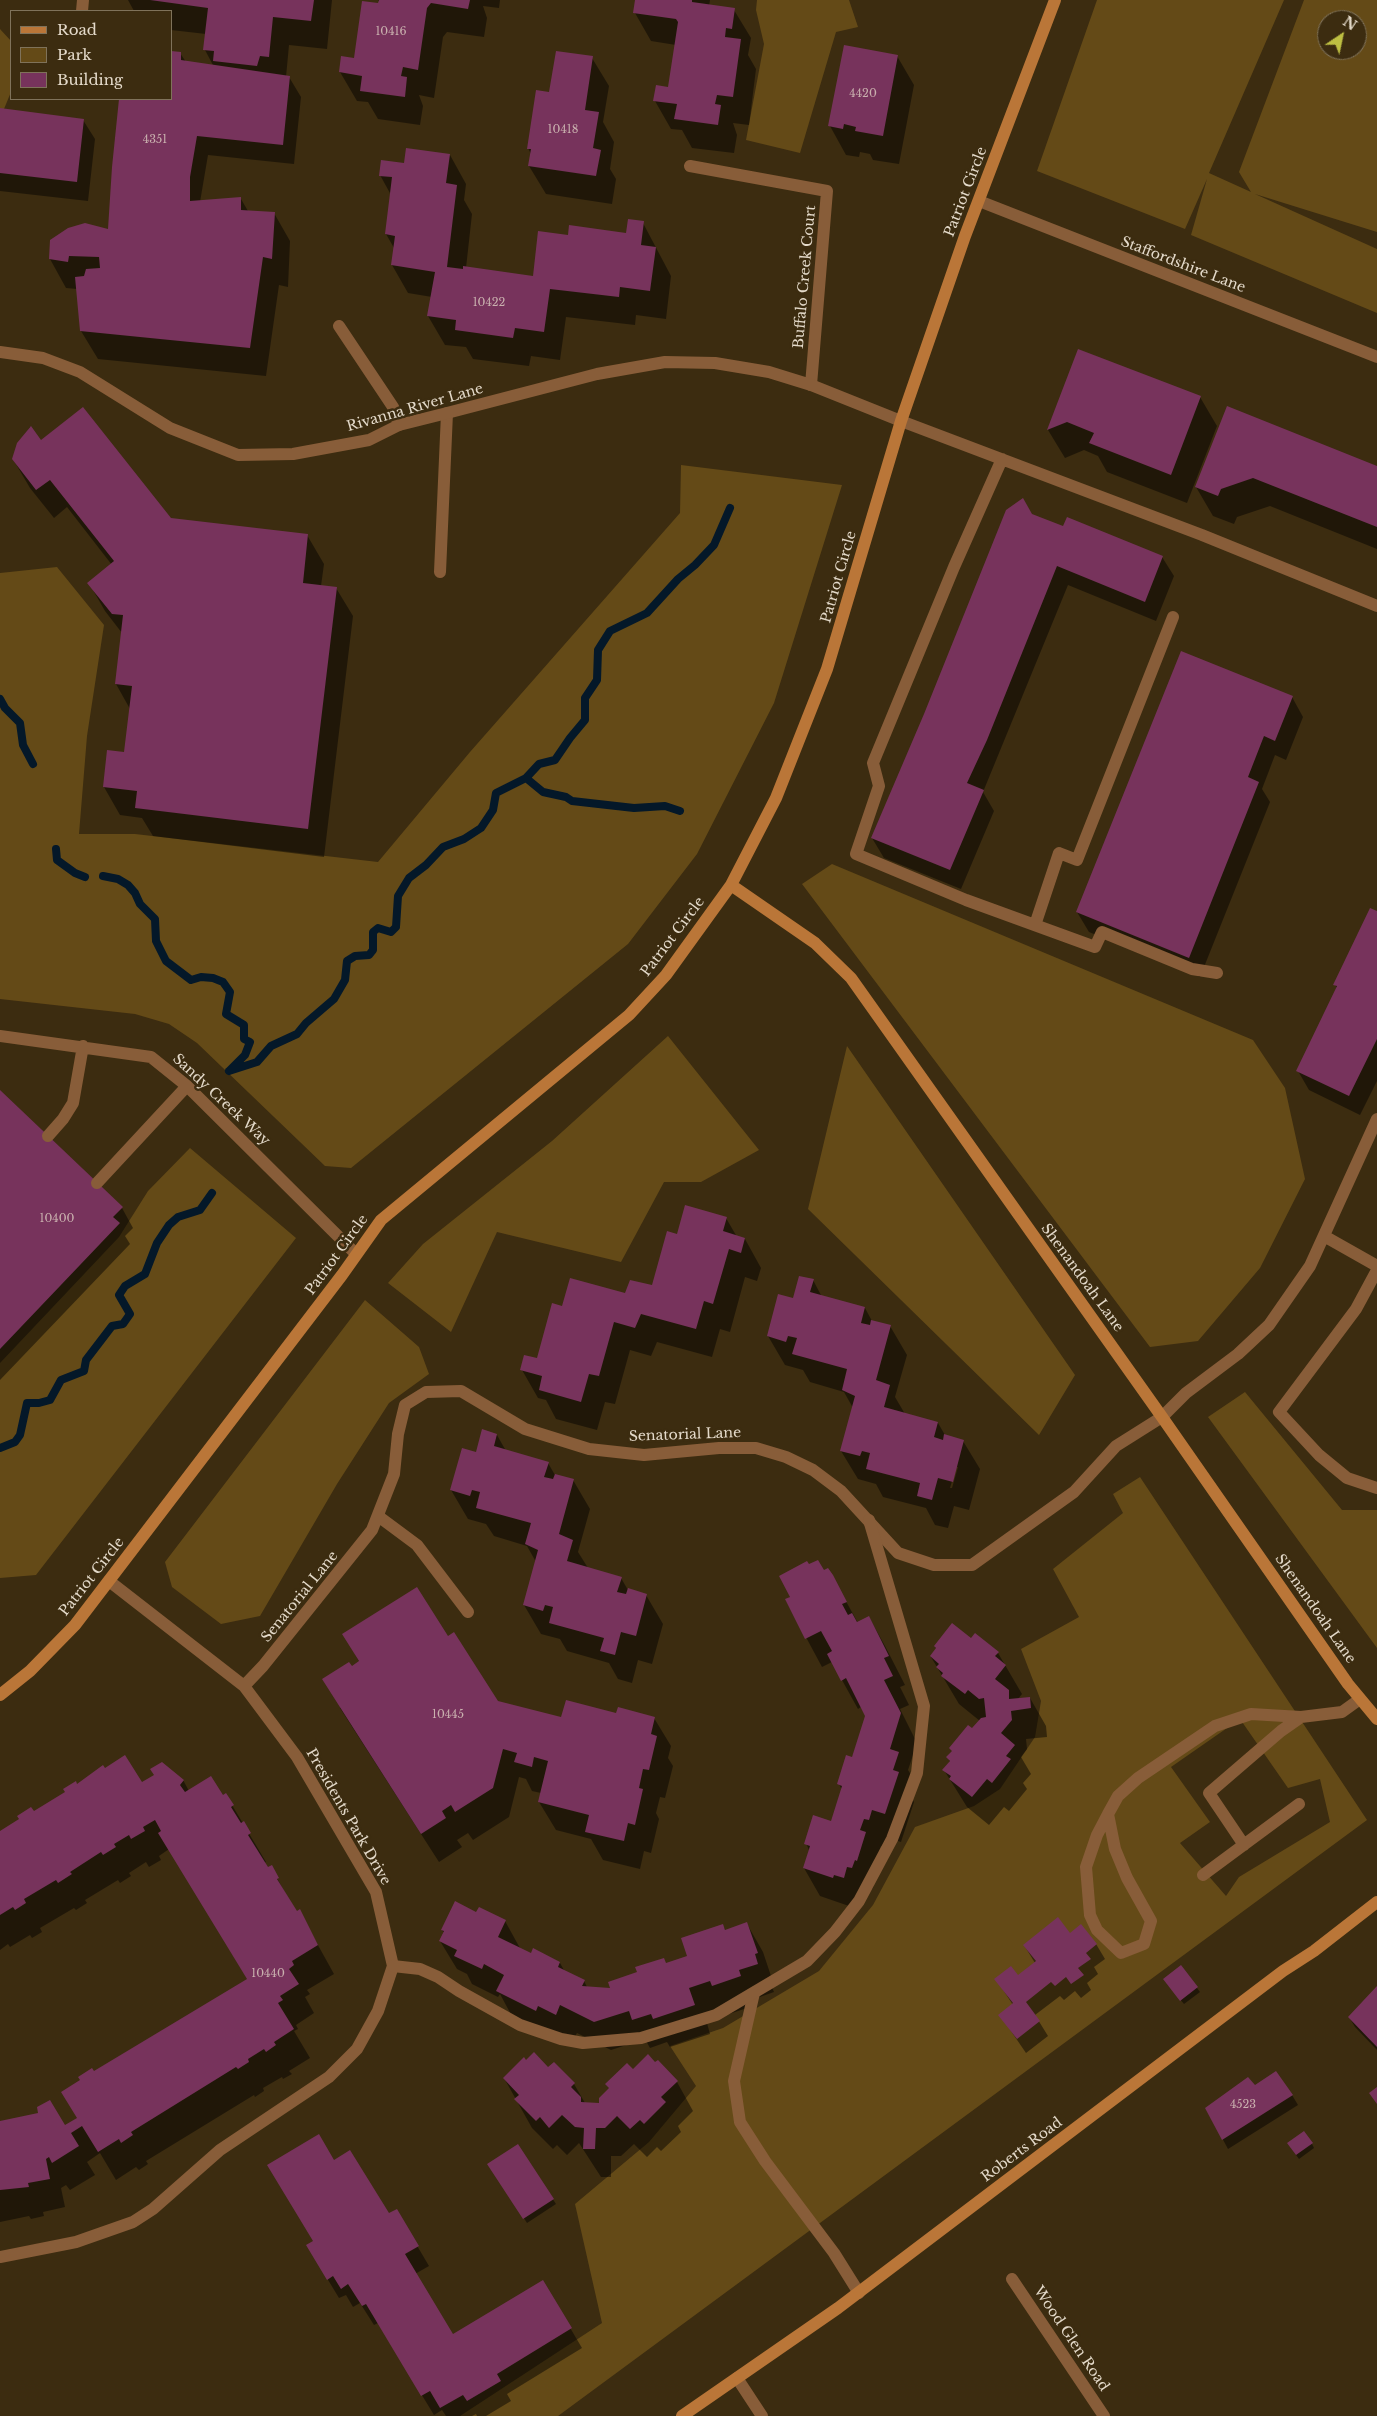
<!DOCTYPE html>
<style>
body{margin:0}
#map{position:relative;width:1377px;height:2416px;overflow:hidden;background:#3c2c10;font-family:"Libre Baskerville",serif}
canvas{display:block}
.legend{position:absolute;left:10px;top:10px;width:162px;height:90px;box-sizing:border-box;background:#3c2c10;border:1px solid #7f725a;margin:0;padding:6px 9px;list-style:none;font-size:15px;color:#e4daca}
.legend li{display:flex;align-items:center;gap:10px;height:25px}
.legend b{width:25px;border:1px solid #7f725a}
.north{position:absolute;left:1317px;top:10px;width:50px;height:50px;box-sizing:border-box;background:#3c2c10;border:1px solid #7f725a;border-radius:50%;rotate:34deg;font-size:14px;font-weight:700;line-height:20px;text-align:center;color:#e4daca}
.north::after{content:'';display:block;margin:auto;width:18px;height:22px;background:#bebf42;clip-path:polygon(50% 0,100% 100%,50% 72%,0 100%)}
</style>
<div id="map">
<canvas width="1377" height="2416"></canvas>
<ul class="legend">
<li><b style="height:6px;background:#ba7638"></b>Road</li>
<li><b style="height:14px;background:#644a17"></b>Park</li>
<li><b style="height:14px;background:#77335c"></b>Building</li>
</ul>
<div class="north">N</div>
</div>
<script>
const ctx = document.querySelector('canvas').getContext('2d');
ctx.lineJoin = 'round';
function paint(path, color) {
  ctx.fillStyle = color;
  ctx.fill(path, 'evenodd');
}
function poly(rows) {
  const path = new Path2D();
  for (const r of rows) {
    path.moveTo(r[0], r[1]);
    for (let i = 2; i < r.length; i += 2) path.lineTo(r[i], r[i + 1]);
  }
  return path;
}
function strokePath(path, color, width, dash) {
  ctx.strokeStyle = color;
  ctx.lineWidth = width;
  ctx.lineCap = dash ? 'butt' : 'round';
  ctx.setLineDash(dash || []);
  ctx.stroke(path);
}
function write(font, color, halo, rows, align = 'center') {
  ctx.font = font + ' "Libre Baskerville",serif';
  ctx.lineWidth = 5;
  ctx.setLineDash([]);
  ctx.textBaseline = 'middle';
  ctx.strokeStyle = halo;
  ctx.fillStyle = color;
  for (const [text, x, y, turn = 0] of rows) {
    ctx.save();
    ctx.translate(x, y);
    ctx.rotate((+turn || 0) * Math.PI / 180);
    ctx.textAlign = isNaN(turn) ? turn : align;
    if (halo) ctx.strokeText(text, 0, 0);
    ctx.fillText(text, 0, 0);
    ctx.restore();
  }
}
paint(poly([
 [757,0,849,0,858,27,836,32,800,153,746,140,764,44,756,10],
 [1097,0,1284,0,1209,173,1251,192,1239,172,1304,0,1377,0,1377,232,1255,194,1377,249,1377,313,1191,235,1207,179,1185,229,1037,171],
 [1327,20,1357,20,1357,50,1327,50],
 [0,29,11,41,11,92,4,109,0,109],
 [681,465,842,485,774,703,697,854,628,944,351,1168,325,1166,197,1043,169,1024,135,1014,0,999,0,573,57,567,104,625,87,736,79,834,135,834,378,862,470,752,680,513],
 [832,864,1253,1040,1285,1088,1305,1179,1260,1268,1198,1341,1150,1347,802,884],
 [668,1036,759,1150,701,1182,664,1182,621,1262,497,1232,451,1332,388,1283,423,1244,552,1141],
 [847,1046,1075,1375,1039,1435,808,1209],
 [190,1148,296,1238,36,1575,0,1578,0,1363,119,1237,148,1191],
 [365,1300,419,1347,429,1374,389,1403,337,1484,260,1616,221,1624,172,1587,165,1562],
 [1245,1392,1342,1510,1377,1510,1377,1648,1208,1417],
 [1140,1477,1367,1820,558,2416,460,2416,602,2323,575,2204,649,2142,696,2086,670,2046,723,2028,819,1971,873,1905,915,1827,974,1806,1000,1789,1035,1737,1041,1701,1021,1649,1079,1617,1053,1569,1123,1513,1113,1494],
 [1240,1719,1288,1788,1320,1779,1330,1822,1239,1877,1226,1896,1180,1843,1210,1822,1171,1767]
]), '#644a17');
paint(poly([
 [128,0,332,0,327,49,289,45,286,77,289,77,301,97,294,164,208,155,200,202,241,199,248,211,274,213,290,241,288,287,279,285,266,376,98,359,81,331,77,289,66,288,50,259,109,231,113,167,121,99,171,99,180,53,186,62,214,67,205,50,206,34,171,30,171,11,134,11],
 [378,0,500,0,499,8,483,6,487,18,484,37,447,32,443,37,434,98,419,95,423,106,420,125,378,119,368,102,357,101,340,72,355,60,380,3],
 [636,0,710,0,709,6,734,10,751,38,748,55,756,69,749,125,733,123,737,135,734,153,692,148,682,130,671,129,655,101,669,89,676,45,651,41,635,13],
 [897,56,914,85,899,164,873,160,870,154,860,152,859,157,846,155,830,126],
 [592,58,609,86,603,122,614,142,610,169,616,179,612,204,546,194,529,166,531,154,528,148,550,94],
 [0,110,83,120,95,139,88,201,0,191],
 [450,155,466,184,464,200,472,214,466,268,534,277,569,236,627,234,643,223,671,276,666,319,636,315,635,325,566,317,560,360,531,356,529,366,473,359,466,347,445,345,428,316,432,297,408,293,392,265,394,248,386,234,391,195,380,175,405,164],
 [1079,350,1200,397,1217,426,1187,503,1107,472,1098,456,1084,450,1065,458,1048,430],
 [1228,408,1377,467,1377,549,1270,506,1237,517,1234,524,1213,516,1196,487],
 [30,427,41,441,170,519,307,535,324,564,321,586,336,588,353,616,324,857,153,836,142,818,120,815,104,787,125,754,130,709,116,684,122,633,105,611,89,583,112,565,67,507,54,518,30,488,13,459,18,443],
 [1031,515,1064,528,1162,557,1174,576,1156,621,1068,585,983,792,994,811,961,889,884,858,872,838],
 [1292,697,1303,717,1286,760,1275,755,1262,789,1270,802,1200,977,1089,932,1077,912],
 [1377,913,1377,1081,1360,1115,1309,1090,1298,1071,1337,989,1335,984],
 [0,1092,122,1208,133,1228,125,1236,130,1244,0,1380],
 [726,1218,737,1237,745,1239,761,1268,757,1281,745,1277,730,1332,720,1329,712,1357,657,1342,651,1356,630,1350,615,1404,605,1402,597,1430,556,1419,546,1400,538,1398,522,1370,538,1360,563,1308,653,1287,678,1235],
 [813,1280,822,1297,865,1308,872,1321,890,1326,907,1355,895,1397,905,1414,938,1423,945,1435,963,1441,980,1469,969,1510,954,1506,948,1528,935,1525,926,1508,883,1497,876,1484,858,1479,841,1451,853,1408,844,1392,810,1382,803,1370,785,1365,768,1336,794,1299],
 [956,1467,958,1467,952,1488,950,1488],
 [497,1435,506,1451,548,1463,555,1475,573,1480,590,1509,578,1552,588,1568,621,1578,628,1590,646,1595,663,1624,652,1664,638,1660,632,1683,618,1679,609,1663,567,1651,560,1639,541,1634,524,1605,536,1562,527,1546,494,1536,486,1524,468,1519,451,1490,477,1453],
 [824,1571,832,1576,858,1623,869,1617,885,1646,905,1685,900,1687,909,1705,900,1709,917,1743,908,1770,915,1781,910,1795,914,1802,901,1842,888,1838,885,1848,881,1846,878,1855,881,1861,873,1888,849,1906,820,1896,804,1868,809,1850,806,1843,832,1822,842,1790,839,1784,852,1758,866,1716,861,1707,858,1709,832,1662,822,1667,786,1600],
 [344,1635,448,1637,498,1702,562,1719,617,1714,654,1718,671,1746,668,1758,673,1766,665,1798,660,1797,656,1813,659,1819,651,1853,644,1851,640,1869,603,1860,591,1839,556,1830,539,1802,541,1793,532,1791,526,1779,519,1777,509,1817,473,1840,468,1833,457,1840,462,1847,439,1862,340,1708,352,1668,360,1663],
 [971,1639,998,1653,1022,1694,1018,1699,1030,1698,1046,1726,1047,1737,1026,1739,1027,1749,1021,1757,1031,1774,1023,1783,1027,1789,1009,1811,1004,1807,989,1825,967,1807,944,1770,950,1762,948,1758,980,1721,959,1704,931,1657,937,1650,935,1647],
 [105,1770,142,1784,183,1780,189,1791,223,1797,226,1795,266,1862,264,1863,268,1869,271,1867,296,1913,299,1911,334,1974,307,1990,310,1994,305,1997,314,2013,296,2025,298,2029,294,2031,310,2058,289,2071,292,2074,283,2079,282,2077,263,2088,264,2091,255,2097,254,2095,146,2161,148,2164,139,2170,136,2167,116,2180,100,2153,87,2162,95,2175,70,2190,66,2185,61,2188,65,2207,43,2212,44,2216,31,2219,29,2216,0,2222,0,2122,64,2127,78,2119,94,2073,248,1980,169,1849,159,1856,161,1860,149,1867,146,1862,129,1873,131,1876,120,1883,118,1880,85,1900,87,1903,76,1910,74,1908,40,1928,42,1932,32,1938,30,1935,10,1947,8,1944,0,1950,0,1833],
 [477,1914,505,1921,521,1950,560,1963,565,1972,584,1981,587,1987,612,1989,666,1964,689,1957,723,1926,726,1931,747,1924,763,1952,773,1982,770,1983,774,1992,754,1999,756,2005,729,2014,705,2016,710,2034,670,2047,667,2042,650,2048,645,2039,611,2050,577,2033,572,2042,514,2020,500,1994,498,1997,472,1984,467,1974,457,1969,440,1941,444,1933,442,1930],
 [1070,1934,1096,1944,1105,1959,1094,1967,1098,1974,1087,1983,1091,1990,1081,1998,1075,1991,1064,2000,1060,1996,1035,2015,1048,2036,1026,2053,1000,2015,1013,2005,996,1979,1018,1977,1035,1963,1024,1945],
 [1181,1967,1200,1992,1184,2004,1167,1984],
 [1377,1988,1377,2050,1355,2027,1349,2017],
 [526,2061,548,2069,554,2063,574,2084,585,2103,600,2104,633,2070,657,2062,677,2082,693,2111,678,2126,681,2132,661,2151,657,2147,647,2157,634,2144,621,2156,611,2156,611,2177,601,2177,579,2143,567,2155,557,2145,553,2149,532,2128,504,2078],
 [1255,2087,1292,2095,1298,2105,1228,2149,1206,2108],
 [1312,2144,1314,2148,1299,2159,1291,2148],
 [518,2146,556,2204,527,2223,489,2164],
 [334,2161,388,2215,396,2210,429,2266,415,2274,453,2336,543,2282,582,2348,507,2394,511,2401,486,2416,477,2416,476,2414,472,2416,446,2416,442,2410,434,2415,378,2323,374,2325,360,2303,353,2307,346,2295,339,2298,319,2265,315,2242]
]), '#0007');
strokePath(poly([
 [0,699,5,708,20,723,23,745,33,764],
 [526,778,543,792,566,797,572,801,634,808,665,806,680,811],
 [56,849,57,860,75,873,85,877],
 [103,876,118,879,128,885,135,893,140,904,155,919,156,941,166,961,191,980,201,977,213,978,223,982,230,992,226,1014,244,1025,244,1039,250,1042,245,1055,229,1071],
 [229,1071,257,1062,271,1046,297,1034,306,1023,334,999,345,980,347,961,355,956,369,955,373,950,373,932,378,928,391,932,396,927,398,896,409,878,426,865,443,847,464,839,481,828,493,810,496,793,526,778,539,764,555,760,570,738,585,720,585,698,597,680,598,650,610,631,647,613,678,579,695,565,714,545,730,508],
 [0,1448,15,1442,20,1435,27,1403,39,1403,50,1400,61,1380,84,1371,86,1360,112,1326,123,1324,130,1314,119,1295,125,1286,145,1274,157,1243,169,1225,178,1217,200,1210,212,1193]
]), '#041829', 8);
paint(poly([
 [150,0,314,0,311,21,273,17,269,57,260,56,257,66,213,61,214,51,203,50,208,8],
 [379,0,470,0,468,9,431,3,427,8,418,70,403,67,401,76,407,77,405,97,360,91,362,76,339,72,341,56,354,58,362,1,378,3],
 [635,0,692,0,692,2,735,8,732,29,726,28,725,37,741,39,733,97,717,95,715,104,721,105,718,125,674,119,677,104,653,101,656,85,668,87,678,22,676,19,633,13],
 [844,45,898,55,883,136,855,131,856,127,844,124,843,129,828,126],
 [171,51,181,52,181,60,290,76,283,145,197,136,190,177,190,201,241,197,241,210,275,212,272,259,263,257,250,348,80,331,75,277,84,276,86,269,100,268,99,257,69,256,68,262,49,259,50,240,68,228,85,223,108,229,112,167,119,99,171,99],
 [556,51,593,56,585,110,599,112,593,148,601,150,596,176,528,166,531,149,527,149,536,90,549,92],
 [0,108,84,119,77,182,0,173],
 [406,148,450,154,446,183,457,185,447,267,463,269,463,266,533,276,538,231,568,235,569,225,626,233,628,219,644,221,641,245,656,247,650,291,620,287,619,297,550,289,544,332,515,328,513,338,455,330,456,320,427,316,435,272,391,265,395,236,385,234,392,177,379,176,381,160,404,163],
 [1078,349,1201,396,1171,475,1089,443,1094,433,1067,422,1047,430],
 [1227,406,1377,466,1377,527,1253,478,1221,489,1218,496,1195,487],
 [83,407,171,518,308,534,303,583,337,587,308,829,135,808,137,791,103,787,107,750,124,752,132,686,115,684,123,615,112,614,87,583,114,561,50,480,36,490,12,459,17,443,31,426,41,440],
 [1023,498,1032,514,1063,526,1067,517,1163,556,1145,602,1057,566,987,740,967,783,984,790,950,870,871,838,924,714,1006,510],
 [1181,651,1293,696,1275,741,1264,736,1248,777,1259,782,1189,958,1076,912],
 [1370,908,1377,911,1377,1039,1349,1096,1296,1071,1337,986,1333,985],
 [0,1090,123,1207,113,1217,120,1223,0,1349],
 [685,1205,727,1217,723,1231,745,1238,741,1253,729,1249,713,1304,704,1301,696,1329,641,1314,635,1328,614,1322,599,1376,589,1374,581,1402,539,1390,542,1376,520,1370,524,1355,537,1358,552,1303,562,1306,570,1278,625,1293,630,1280,652,1285,667,1231,677,1234],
 [799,1276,814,1279,810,1292,865,1307,861,1323,870,1325,871,1320,891,1325,876,1380,890,1385,884,1407,938,1422,934,1437,943,1440,944,1434,964,1440,953,1482,938,1478,932,1500,917,1496,920,1483,866,1469,870,1453,862,1451,860,1456,840,1451,855,1396,842,1390,847,1369,792,1354,797,1338,788,1336,786,1342,767,1336,778,1294,793,1298],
 [482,1429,497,1434,494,1446,549,1462,544,1477,553,1479,555,1474,574,1479,559,1534,573,1540,567,1561,622,1577,617,1592,626,1594,628,1588,647,1594,636,1636,621,1632,615,1655,600,1651,604,1638,549,1623,553,1607,545,1605,543,1611,523,1605,538,1550,525,1544,531,1523,476,1508,480,1492,472,1490,470,1496,450,1490,462,1448,476,1452],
 [818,1560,824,1570,828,1568,833,1575,847,1602,842,1604,848,1615,852,1613,857,1622,869,1616,889,1656,884,1658,893,1676,884,1680,901,1713,890,1749,899,1752,893,1770,899,1772,885,1814,872,1810,869,1820,864,1819,860,1830,866,1832,857,1861,855,1860,852,1868,847,1867,844,1878,834,1875,833,1878,803,1868,810,1846,804,1844,813,1815,831,1821,842,1786,837,1784,846,1755,852,1757,865,1716,846,1678,841,1681,827,1654,832,1651,821,1631,805,1639,785,1599,790,1597,779,1576,807,1561,809,1564],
 [417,1587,448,1636,454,1632,498,1701,561,1717,566,1700,616,1713,618,1707,655,1717,651,1734,657,1736,649,1770,643,1769,639,1788,643,1789,635,1825,628,1823,624,1841,585,1832,589,1815,538,1802,548,1761,534,1757,532,1767,514,1762,517,1753,503,1749,493,1788,455,1812,451,1805,442,1811,446,1818,421,1834,322,1679,349,1662,352,1666,359,1661,342,1634],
 [952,1623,971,1638,975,1633,999,1652,995,1656,1006,1665,995,1679,1009,1690,1009,1699,1030,1697,1031,1708,1011,1711,1012,1720,1001,1733,1015,1745,1006,1756,1011,1759,992,1783,987,1779,972,1797,949,1779,951,1776,942,1770,950,1761,946,1757,952,1751,949,1748,968,1725,972,1728,981,1718,986,1717,984,1698,979,1699,968,1690,965,1694,941,1676,943,1673,936,1667,939,1664,930,1656,936,1648,934,1646],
 [125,1755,142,1782,154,1775,150,1769,162,1762,184,1780,180,1785,185,1792,211,1776,223,1795,226,1793,234,1805,231,1807,241,1823,244,1821,251,1833,248,1835,268,1867,272,1865,279,1878,277,1879,297,1911,300,1909,318,1945,292,1961,294,1965,289,1969,299,1984,280,1996,283,2000,278,2003,294,2029,274,2042,276,2045,266,2052,264,2049,248,2059,249,2062,238,2069,236,2067,131,2132,133,2135,121,2143,119,2139,98,2152,82,2126,71,2133,79,2146,52,2163,49,2157,46,2159,50,2179,28,2183,29,2187,0,2190,0,2121,38,2113,37,2107,50,2100,65,2125,77,2118,61,2092,80,2080,78,2077,92,2068,94,2071,247,1979,158,1833,161,1831,155,1820,143,1827,145,1831,131,1839,129,1835,114,1844,116,1847,103,1855,101,1852,70,1872,72,1874,58,1883,56,1880,24,1899,26,1903,15,1910,13,1907,0,1915,0,1831,19,1819,17,1816,31,1807,34,1811,65,1792,63,1789,76,1781,77,1784,103,1765,105,1768],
 [455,1901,476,1912,479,1907,506,1920,498,1937,531,1953,533,1948,560,1962,558,1967,585,1980,582,1986,610,1988,608,1982,637,1972,635,1967,664,1958,666,1963,687,1956,681,1938,723,1924,725,1930,747,1922,758,1953,755,1954,758,1964,739,1970,741,1976,712,1986,710,1981,689,1988,695,2005,653,2019,651,2014,632,2020,629,2011,594,2022,560,2005,556,2015,538,2006,536,2011,496,1991,504,1975,484,1964,482,1969,454,1956,457,1950,439,1941,444,1931,441,1930],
 [1058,1917,1070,1933,1081,1924,1097,1944,1086,1953,1091,1959,1078,1968,1084,1975,1071,1984,1066,1977,1055,1986,1051,1982,1026,2002,1040,2021,1017,2039,998,2015,1013,2003,994,1979,1011,1966,1018,1975,1036,1961,1023,1945],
 [1181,1965,1198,1987,1180,2001,1163,1979],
 [1377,1986,1377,2047,1348,2017],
 [534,2052,548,2067,554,2062,575,2083,571,2087,581,2097,581,2102,599,2103,599,2098,609,2088,605,2084,627,2063,633,2069,648,2054,655,2062,658,2060,678,2081,661,2097,666,2102,644,2124,640,2120,630,2129,617,2116,605,2128,596,2128,595,2149,583,2149,584,2128,575,2127,562,2115,549,2128,540,2117,536,2121,514,2099,519,2095,503,2078,524,2057,526,2060],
 [1276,2071,1293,2095,1222,2140,1205,2108,1248,2077,1255,2085],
 [1377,2087,1377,2104,1369,2093],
 [1304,2131,1313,2143,1296,2155,1287,2143],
 [319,2134,334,2160,350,2150,389,2213,397,2209,419,2246,405,2254,453,2334,543,2280,572,2328,497,2374,501,2381,467,2401,463,2395,440,2408,430,2391,421,2396,366,2304,362,2306,348,2284,341,2289,333,2276,327,2280,306,2245,313,2241,267,2165],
 [518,2144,554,2199,523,2219,487,2164]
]), '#77335c');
strokePath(poly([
 [82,11,83,0],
 [690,166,827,191,811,385],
 [339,326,393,407,399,425],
 [901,421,1202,535,1377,606],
 [1002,459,954,567,873,763,879,786,856,854,966,900,1095,947,1102,932,1192,969,1217,973],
 [440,572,447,413],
 [1035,925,1059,853,1077,860,1173,617],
 [0,1036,151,1057,187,1086,356,1254],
 [48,1136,63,1119,73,1103,83,1046],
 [97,1183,187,1086],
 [1324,1236,1377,1266],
 [1377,1270,1356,1309,1279,1412,1319,1455,1347,1478,1377,1488],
 [378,1516,417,1545,468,1612],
 [244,1686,263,1666,372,1530,394,1474,398,1434,405,1405,426,1392,461,1391,525,1429,589,1449,644,1455,719,1448,756,1448,786,1457,813,1470,841,1491,898,1553,934,1565,972,1565,1074,1492,1116,1446,1162,1417,1186,1393,1238,1354,1269,1325,1310,1266,1377,1119],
 [1108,1814,1115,1849,1127,1878,1151,1921,1144,1944,1121,1953,1097,1930,1090,1915,1086,1867,1097,1835,1108,1814,1118,1796,1138,1778,1215,1726,1251,1714,1301,1717],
 [1244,1845,1209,1793,1281,1731,1301,1717,1342,1712,1360,1699],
 [1203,1875,1299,1804],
 [754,1993,734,2081,740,2122,765,2161,834,2253,859,2293],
 [0,2257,76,2242,133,2222,153,2209,220,2150,329,2077,357,2049,378,2011,393,1966,376,1892,297,1757,244,1686,109,1581]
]), '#885d39', 12);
strokePath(poly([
 [979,201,1377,357],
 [0,352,43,358,80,372,170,428,238,455,293,454,369,440,399,425,447,413,597,374,665,362,715,363,769,372,811,385,901,421],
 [393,1966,420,1969,438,1977,459,1991,520,2025,561,2039,583,2043,641,2038,716,2015,807,1961,835,1932,859,1901,892,1839,917,1773,924,1706,869,1520],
 [1012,2279,1104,2416],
 [737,2378,762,2416]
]), '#885d39', 12);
strokePath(poly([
 [731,885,815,943,851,978,1162,1417,1348,1684,1377,1719],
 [0,1695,30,1671,75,1625,342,1275,381,1220,629,1015,666,975,731,885,776,798,827,669,901,421,965,236,1055,0],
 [682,2416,838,2308,1283,1971,1314,1951,1377,1902]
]), '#ba7638', 12);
write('11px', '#c9b0ae', null, [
 ["10416",391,32],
 ["4420",863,94],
 ["10418",563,130],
 ["4351",155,140],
 ["10422",489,303],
 ["10400",57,1219],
 ["10445",448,1715],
 ["10440",268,1974],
 ["4523",1243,2105]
]);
write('14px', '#e4daca', '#3c2c10', [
 ["Patriot Circle",966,192,-69],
 ["Staffordshire Lane",1183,265,21],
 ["Buffalo Creek Court",805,277,-85],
 ["Rivanna River Lane",415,408,-16],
 ["Patriot Circle",839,577,-74],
 ["Patriot Circle",673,937,-53],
 ["Sandy Creek Way",221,1100,43],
 ["Patriot Circle",337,1255,-54],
 ["Shenandoah Lane",1082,1278,54],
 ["Senatorial Lane",685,1435,-2],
 ["Patriot Circle",92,1577,-52],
 ["Senatorial Lane",300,1597,-51],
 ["Shenandoah Lane",1315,1609,55],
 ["Presidents Park Drive",348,1817,60],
 ["Roberts Road",1022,2150,-37],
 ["Wood Glen Road",1071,2339,56]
]);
</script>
